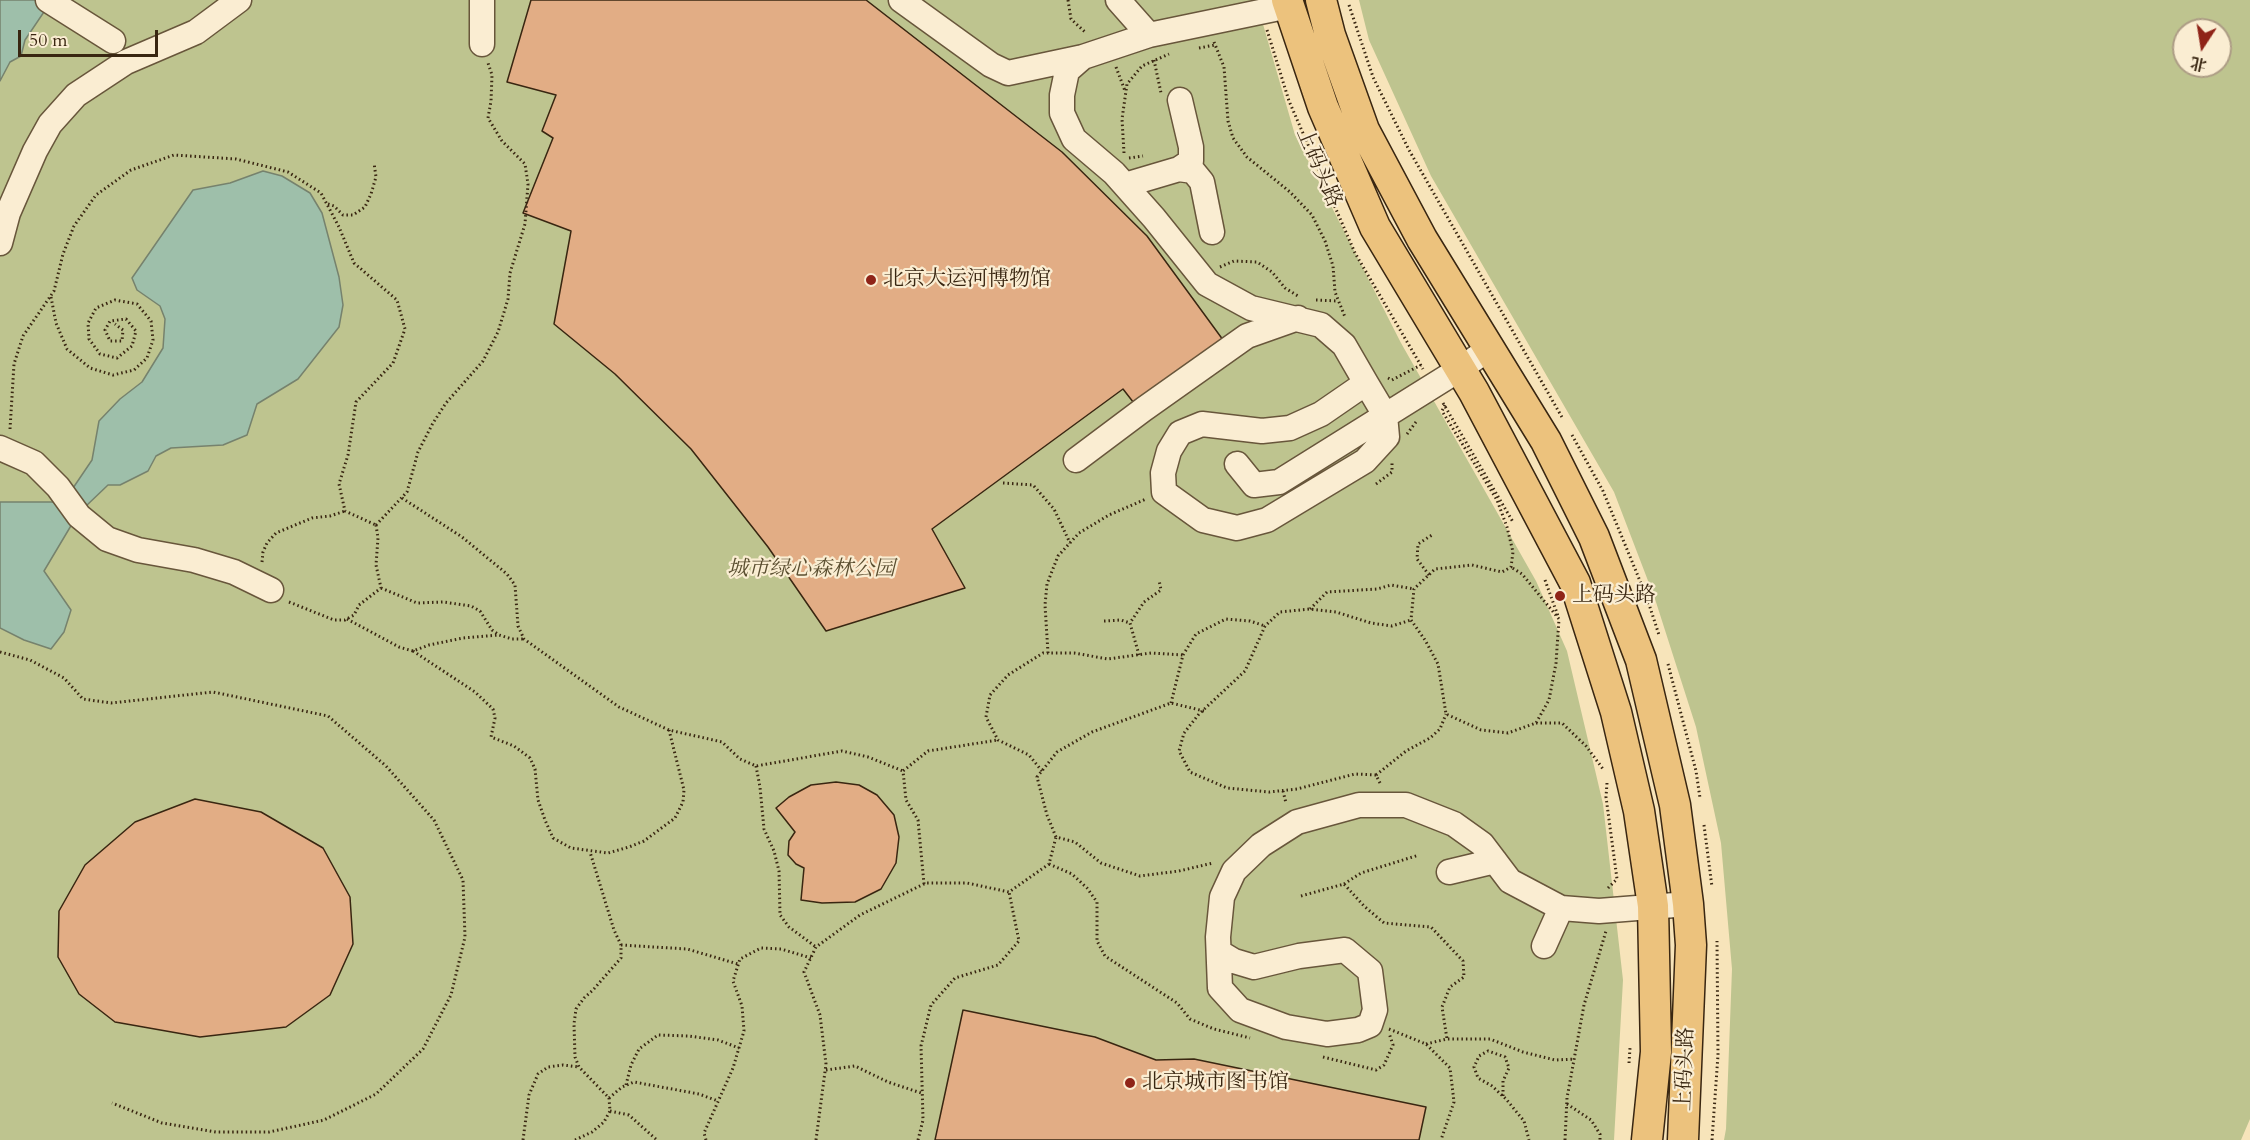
<!DOCTYPE html>
<meta charset="utf-8">
<style>
body{margin:0}
#map{position:relative;width:2250px;height:1140px;overflow:hidden;background:#f7e4ba;font-family:Cardo,"Noto Serif SC",serif}
canvas{display:block}
.north{position:absolute;left:2172px;top:18px;width:60px;height:60px;box-sizing:border-box;background:#faedd2;border:2px solid #ad9d85;border-radius:50%;rotate:192deg;font-size:16px;font-weight:700;line-height:24px;text-align:center;color:#392611}
.north::after{content:'';display:block;margin:auto;width:21px;height:27px;background:#8f2418;clip-path:polygon(50% 0,100% 100%,50% 72%,0 100%)}
.scale{position:absolute;left:18px;top:30px;width:140px;height:27px;box-sizing:border-box;border:3px solid #392611;border-top:0;padding-left:8px;font-size:18px;line-height:21px;white-space:nowrap;color:#392611;-webkit-text-stroke:4px #faedd2;paint-order:stroke}
</style>
<div id="map">
<canvas width="2250" height="1140"></canvas>
<div class="north">北</div>
<div class="scale">50 m</div>
</div>
<script>
const ctx = document.querySelector('canvas').getContext('2d');
ctx.lineJoin = 'round';
function paint(path, color) {
  ctx.fillStyle = color;
  ctx.fill(path, 'evenodd');
}
function poly(rows) {
  const path = new Path2D();
  for (const r of rows) {
    path.moveTo(r[0], r[1]);
    for (let i = 2; i < r.length; i += 2) path.lineTo(r[i], r[i + 1]);
  }
  return path;
}
function strokePath(path, color, width, dash) {
  ctx.strokeStyle = color;
  ctx.lineWidth = width;
  ctx.lineCap = dash ? 'butt' : 'round';
  ctx.setLineDash(dash || []);
  ctx.stroke(path);
}
function write(font, color, halo, rows, align = 'center') {
  ctx.font = font + ' Cardo,"Noto Serif SC",serif';
  ctx.lineWidth = 4.5;
  ctx.setLineDash([]);
  ctx.textBaseline = 'middle';
  ctx.strokeStyle = halo;
  ctx.fillStyle = color;
  for (const [text, x, y, turn = 0] of rows) {
    ctx.save();
    ctx.translate(x, y);
    ctx.rotate((+turn || 0) * Math.PI / 180);
    ctx.textAlign = isNaN(turn) ? turn : align;
    if (halo) ctx.strokeText(text, 0, 0);
    ctx.fillText(text, 0, 0);
    ctx.restore();
  }
}
paint(poly([
 [0,0,1256,0,1295,135,1401,343,1536,581,1567,651,1603,804,1623,980,1614,1140,0,1140],
 [1359,0,2250,0,2250,1119,2241,1140,1724,1140,1726,1129,1732,969,1721,843,1696,727,1655,599,1614,492,1431,176,1369,40],
 [2184,30,2220,30,2220,66,2184,66]
]), '#bec48f');
const water = poly([
 [0,0,52,0,25,40,21,56,10,62,0,81,0,0],
 [263,171,282,176,310,193,322,213,339,277,343,305,339,327,298,379,257,404,247,435,223,445,171,448,156,456,148,471,120,485,108,485,86,506,72,524,44,571,71,610,64,632,51,649,24,640,0,628,0,502,53,502,71,491,92,460,99,421,120,399,142,382,163,348,165,319,160,306,137,290,132,278,193,190,230,183,263,171]
]);
paint(water, '#9ebfaa');
strokePath(water, '#76826d', 1.5);
const building = poly([
 [531,0,866,0,1062,152,1147,236,1226,344,1137,407,1123,389,932,529,965,588,826,631,768,547,691,449,615,374,554,324,571,231,523,213,553,138,542,131,556,95,507,82,531,0],
 [836,782,859,785,877,795,894,815,899,837,896,863,881,889,855,902,822,903,801,900,804,868,796,864,788,855,789,841,795,832,776,808,789,797,811,785,836,782],
 [195,799,261,812,323,848,350,897,353,944,330,995,286,1027,200,1037,115,1022,79,994,58,957,59,911,85,865,135,822,195,799],
 [963,1010,1095,1037,1156,1060,1194,1059,1426,1107,1419,1140,935,1140,963,1010]
]);
paint(building, '#e2ad85');
strokePath(building, '#392611', 1.5);
const minor = poly([
 [48,0,113,41],
 [482,0,482,44],
 [901,0,991,65,1008,73,1083,57],
 [1118,0,1149,35,1289,6],
 [1149,35,1083,57,1067,71,1062,95,1062,113,1074,139,1114,173,1154,218,1207,284,1251,308,1321,325,1344,345,1366,383,1385,415,1387,437,1365,461,1267,520,1237,528,1203,520,1164,492,1163,473,1169,451,1180,433,1202,424,1262,431,1290,428,1321,414,1366,383],
 [1179,169,1193,171,1202,182,1212,232],
 [1125,185,1179,169,1191,161,1191,147,1180,100],
 [0,243,8,213,35,151,50,124,76,95,126,62,196,32,239,0],
 [0,448,34,463,58,487,79,516,107,539,138,550,194,560,234,572,271,590],
 [1076,460,1144,409,1247,336,1298,318],
 [1237,464,1254,485,1279,482,1460,369,1490,348],
 [1449,872,1495,861],
 [1544,946,1561,908,1599,911,1688,904],
 [1219,952,1234,961,1254,967,1299,956,1345,950,1370,971,1375,1010,1370,1025,1358,1030,1327,1034,1286,1027,1240,1010,1220,988,1218,937,1222,897,1234,871,1261,845,1297,822,1359,805,1406,805,1454,824,1482,844,1510,881,1561,908]
]);
const major = poly([
 [1287,0,1323,107,1375,227,1474,392,1575,583,1616,712,1639,811,1653,906,1656,1052,1647,1140],
 [1321,0,1330,35,1364,130,1422,239,1546,441,1594,537,1641,660,1675,805,1688,904,1691,945,1683,1140]
]);
strokePath(minor, '#68563b', 27);
strokePath(major, '#392611', 33);
strokePath(poly([
 [1068,0,1071,19,1086,33],
 [1349,5,1373,77,1409,150,1563,419],
 [1267,30,1289,101,1355,253,1423,369],
 [1214,42,1224,67,1228,121,1233,138,1247,157,1290,192,1312,215,1325,241,1333,266,1335,292,1345,317],
 [1199,48,1215,45],
 [1154,60,1161,93],
 [1116,67,1125,91],
 [1124,153,1122,119,1127,84,1142,66,1169,54],
 [1129,158,1143,156],
 [328,204,334,206,343,215,353,215,365,207,371,194,376,177,374,163],
 [1220,267,1234,261,1257,262,1272,272,1285,288,1298,296],
 [51,297,56,323,67,349,90,368,113,375,134,370,147,358,153,340,151,321,137,304,115,300,96,308,88,323,89,339,100,354,117,358,132,346,136,331,126,319,110,321,105,330,110,341,122,341,123,330,115,324],
 [1316,300,1338,301],
 [1388,378,1392,380,1421,365],
 [1443,403,1513,522],
 [1445,405,1442,411,1497,500,1507,527,1513,552,1511,567,1502,572,1472,565,1435,569,1414,589,1411,620,1425,640,1438,664,1446,714,1481,730,1508,733,1536,723,1549,700,1556,663,1559,619,1522,574,1511,567],
 [10,429,14,364,23,336,54,291,63,254,74,226,96,195,131,170,174,155,236,159,288,172,321,193,339,227,354,263,397,300,405,329,393,363,356,402,348,455,339,484,345,511,376,525],
 [1407,434,1416,422],
 [1572,435,1603,491,1647,598,1659,635],
 [1003,483,1033,485,1054,509,1070,543],
 [1376,484,1392,472,1392,462],
 [402,498,462,537,507,574,515,585,518,626,524,639,619,707,669,730,722,742,740,759,756,766,842,751,868,757,903,771],
 [376,525,407,492,418,452,433,423,446,403,483,361,498,332,508,299,510,273,525,224,528,184,525,164,502,141,488,118,491,101,492,75,488,63],
 [262,562,263,552,267,543,276,533,312,518,330,516,345,511],
 [1429,575,1417,559,1418,544,1432,535],
 [1545,580,1558,616],
 [381,588,417,603,443,602,471,606,480,611,492,630,499,635,512,639,523,639],
 [289,602,334,620,345,620,354,615,359,605,381,588,376,565,378,538,376,525],
 [1310,609,1327,592,1377,589,1391,585,1414,589],
 [347,619,399,647,413,651,429,645,463,638,499,635],
 [1104,621,1121,620,1130,623],
 [413,651,475,692,493,709,495,718,491,737,514,746,530,758,535,769,538,800,545,820,553,838,571,848,608,853,629,847,644,841,675,818,683,802,684,790,669,730],
 [0,652,30,660,64,678,83,699,111,703,213,692,328,716,386,766,434,820,463,880,465,937,451,995,423,1049,376,1094,324,1120,269,1132,216,1132,162,1123,112,1103],
 [1048,653,1045,605,1047,584,1058,556,1079,533,1109,515,1146,499],
 [1139,655,1130,623,1144,602,1161,590,1159,580],
 [1668,664,1696,771,1700,798],
 [1171,703,1183,655,1196,634,1226,619,1250,621,1265,626],
 [1204,711,1171,703,1092,732,1057,752,1037,777,1047,815,1056,837,1075,842,1101,863,1140,876,1179,871,1213,863],
 [1536,723,1562,723,1586,746,1603,769],
 [756,766,760,787,764,829,774,851,779,871,780,915,789,927,816,947],
 [1042,771,1029,755,998,740,986,717,990,695,1008,675,1043,653,1074,653,1108,659,1151,653,1183,655],
 [1376,775,1355,774,1297,789,1269,792,1227,788,1190,772,1179,751,1184,733,1199,714,1245,671,1265,626,1280,612,1310,609,1336,612,1371,623,1392,626,1411,620],
 [1380,783,1376,775,1406,751,1430,738,1440,729,1446,714],
 [1607,783,1606,797,1617,879,1607,889],
 [1283,791,1286,803],
 [1704,825,1712,887],
 [1049,864,1072,874,1087,888,1097,902,1097,941,1105,956,1177,1003,1190,1019,1214,1029,1250,1038],
 [924,884,918,820,906,800,903,771,928,751,998,740],
 [1344,884,1361,873,1419,855],
 [1301,896,1344,884,1364,906,1384,923,1431,927,1463,961,1464,977,1450,987,1442,1007,1447,1039],
 [621,945,687,949,738,964],
 [1389,1029,1426,1044,1450,1068,1454,1102,1441,1140],
 [1426,1044,1447,1039,1490,1039,1523,1052,1555,1060,1575,1059],
 [1323,1057,1376,1070,1384,1065,1393,1045,1389,1033],
 [1629,1063,1630,1048],
 [826,1070,855,1066,888,1082,921,1093],
 [626,1085,631,1065,639,1049,658,1035,689,1036,718,1040,739,1048],
 [1503,1096,1503,1081,1509,1068,1505,1057,1488,1051,1479,1056,1474,1067,1478,1078,1492,1086,1506,1099,1524,1121,1529,1140],
 [609,1098,622,1087,634,1082,699,1094,718,1101],
 [1567,1104,1591,1120,1600,1134,1600,1140],
 [610,1111,629,1115,657,1140],
 [523,1140,529,1095,538,1074,548,1067,563,1065,579,1067],
 [575,1140,592,1132,604,1122,610,1111,609,1098,579,1067,575,1057,574,1024,576,1009,584,998,593,990,621,958,621,945,614,930,590,852],
 [706,1140,704,1133,733,1068,744,1031,742,1006,733,981,740,959,761,948,781,949,811,958],
 [816,1140,826,1064,820,1015,804,972,816,947,860,915,926,883,967,883,1009,892,1049,864,1056,837],
 [918,1140,923,1120,921,1046,931,1005,955,978,998,965,1019,941,1009,892],
 [1565,1140,1567,1098,1584,1005,1606,931],
 [1712,1140,1718,1055,1717,941]
]), '#392611', 3, [1.5, 3]);
strokePath(minor, '#faedd2', 24);
strokePath(major, '#ecc27d', 30);
for (const [x, y, r, color] of [
 [871,280,6,"#8f2418"],
 [1560,596,6,"#8f2418"],
 [1130,1083,6,"#8f2418"]
]) {
  const dot = new Path2D();
  dot.arc(x, y, r, 0, 2 * Math.PI);
  ctx.fillStyle = color;
  ctx.fill(dot);
  strokePath(dot, '#faedd2', 2);
}
write('21px', '#392611', '#faedd2', [
 ["上码头路",1318,168,67],
 ["上码头路",1686,1069,-88]
]);
write('21px', '#392611', '#faedd2', [
 ["北京大运河博物馆",883,280],
 ["上码头路",1572,596],
 ["北京城市图书馆",1142,1083]
], 'left');
write('italic 21px', '#5a4e30', '#faedd2', [
 ["城市绿心森林公园",811,570]
]);
</script>
